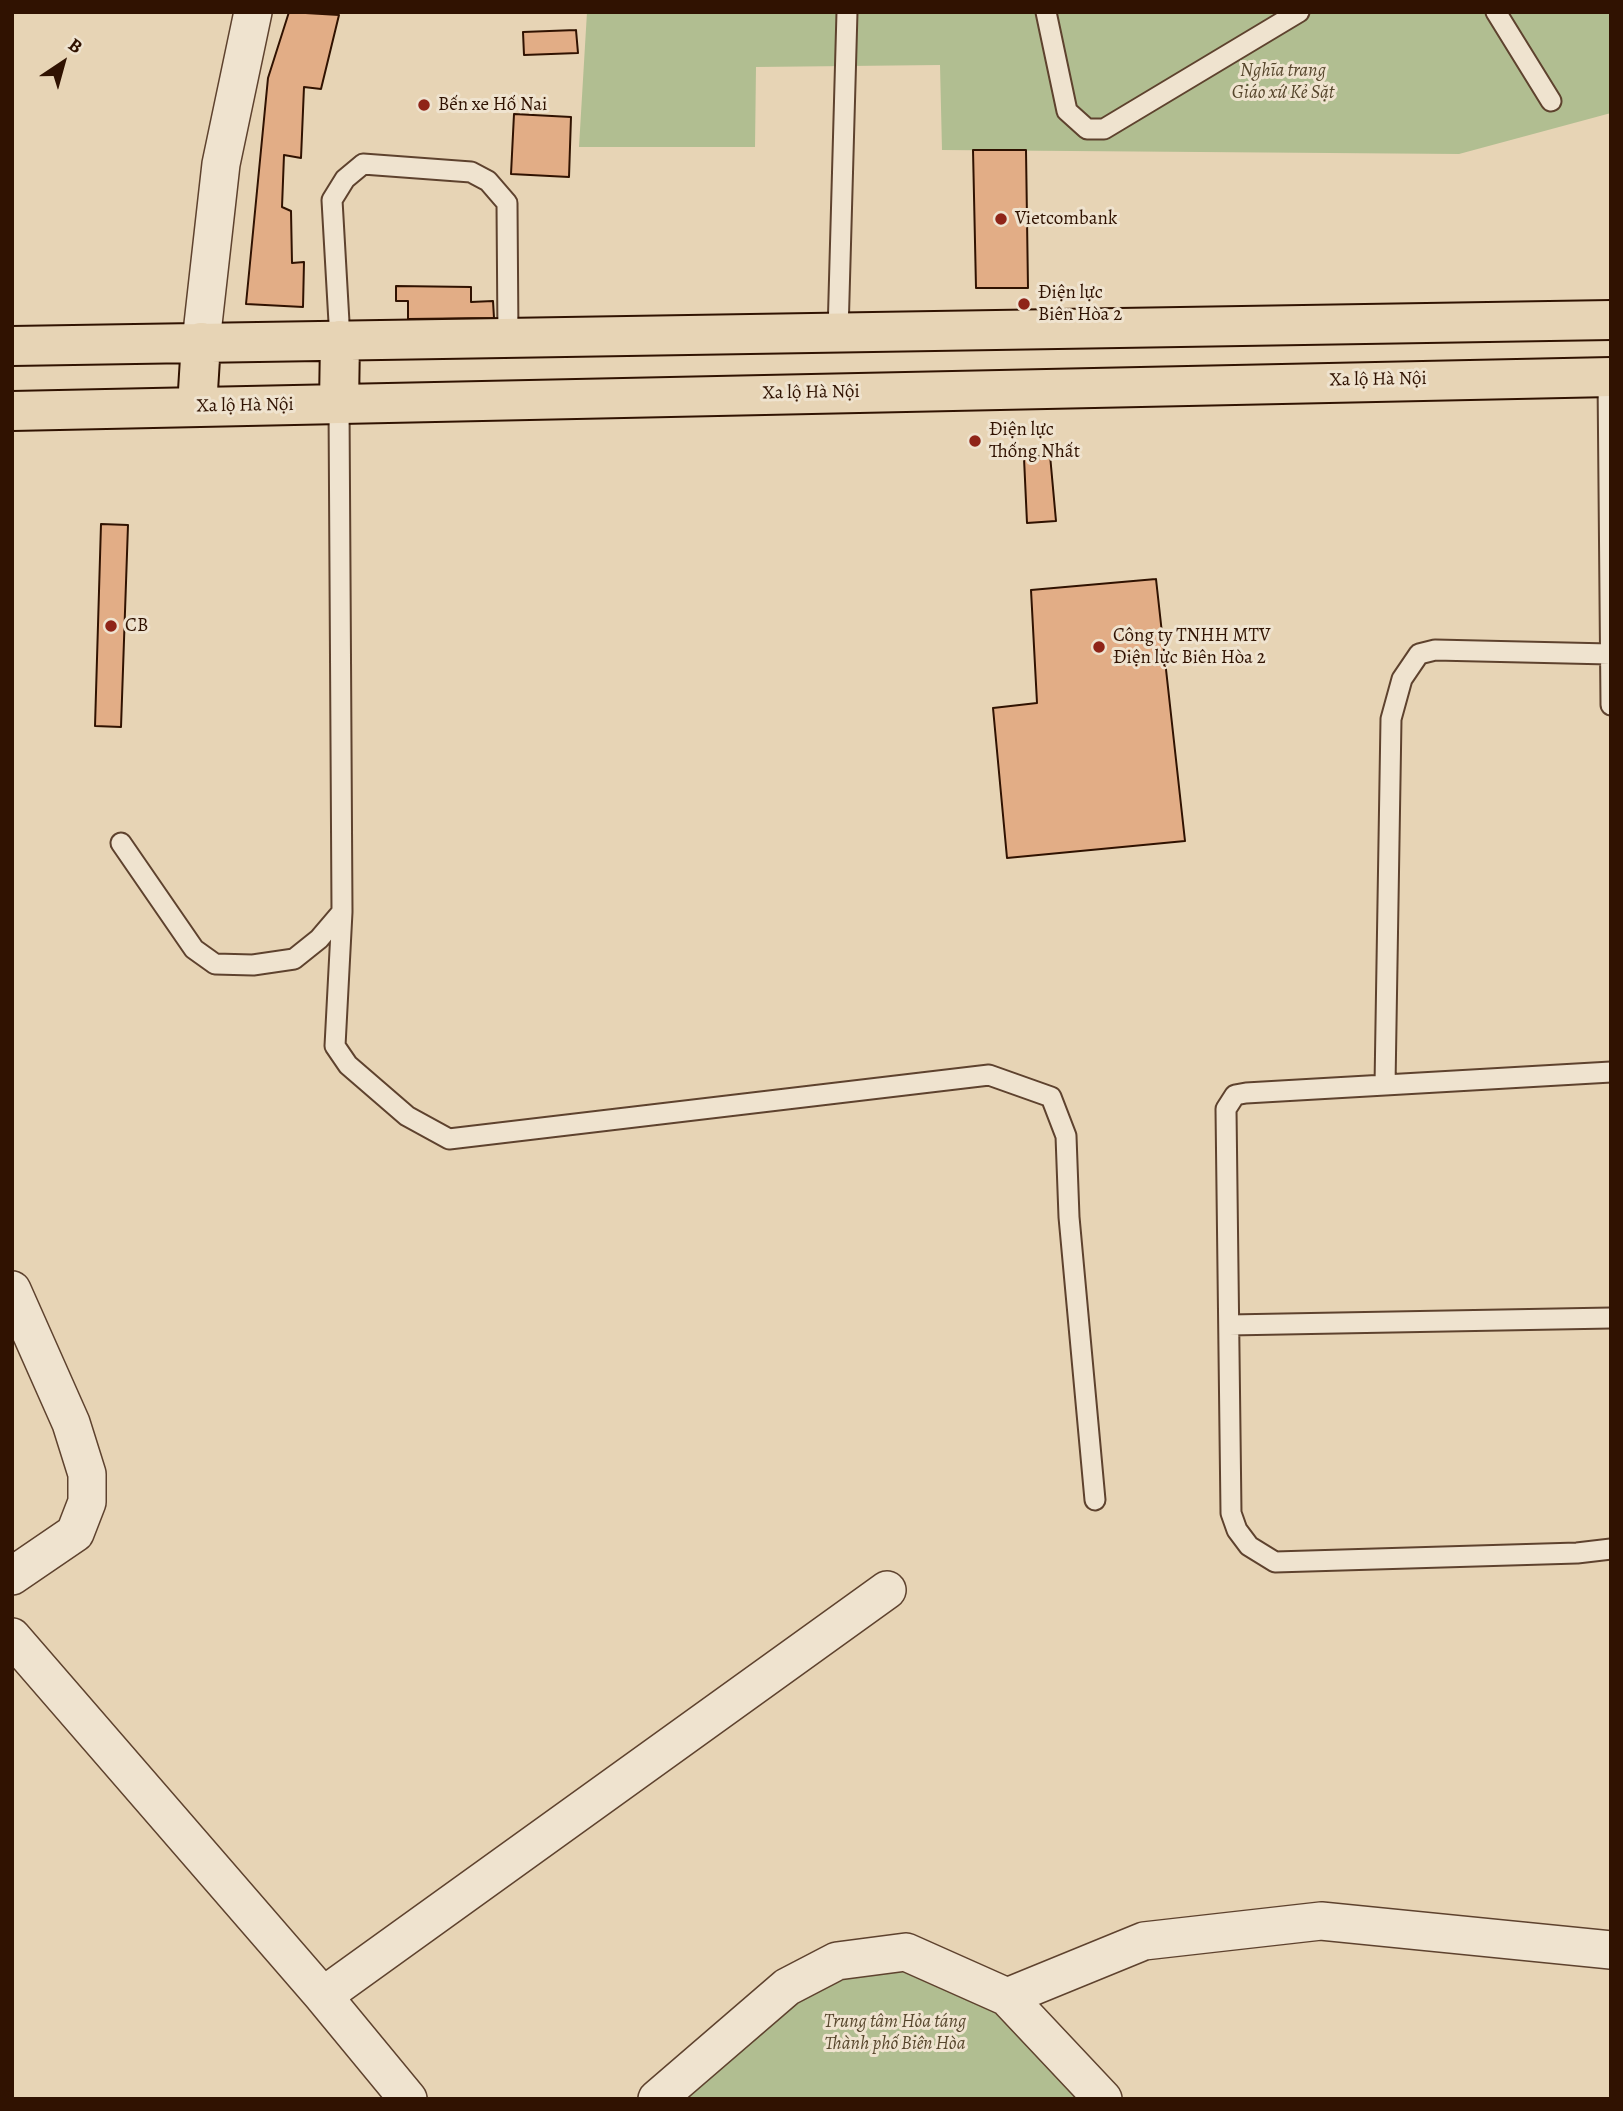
<!DOCTYPE html>
<meta charset="utf-8">
<style>
body{margin:0}
#map{position:relative;width:1623px;height:2111px;overflow:hidden;background:#e7d4b5;font-family:Alegreya,serif}
canvas{display:block}
.frame{position:absolute;inset:0;border:14px solid #301201;pointer-events:none}
.north{position:absolute;left:28px;top:28px;width:70px;height:70px;-webkit-text-stroke:5px #efe3cf;paint-order:stroke;rotate:36deg;font-size:19px;font-weight:700;line-height:28px;text-align:center;color:#301201}
.north::after{content:'';display:block;margin:auto;width:24px;height:32px;background:#301201;clip-path:polygon(50% 0,100% 100%,50% 72%,0 100%)}
</style>
<div id="map">
<canvas width="1623" height="2111"></canvas>
<div class="frame"></div>
<div class="north">B</div>
</div>
<script>
const ctx = document.querySelector('canvas').getContext('2d');
ctx.lineJoin = 'round';
function paint(path, color) {
  ctx.fillStyle = color;
  ctx.fill(path, 'evenodd');
}
function poly(rows) {
  const path = new Path2D();
  for (const r of rows) {
    path.moveTo(r[0], r[1]);
    for (let i = 2; i < r.length; i += 2) path.lineTo(r[i], r[i + 1]);
  }
  return path;
}
function strokePath(path, color, width, dash) {
  ctx.strokeStyle = color;
  ctx.lineWidth = width;
  ctx.lineCap = dash ? 'butt' : 'round';
  ctx.setLineDash(dash || []);
  ctx.stroke(path);
}
function write(font, color, halo, rows, align = 'center') {
  ctx.font = font + ' Alegreya,serif';
  ctx.lineWidth = 6;
  ctx.setLineDash([]);
  ctx.textBaseline = 'middle';
  ctx.strokeStyle = halo;
  ctx.fillStyle = color;
  for (const [text, x, y, turn = 0] of rows) {
    ctx.save();
    ctx.translate(x, y);
    ctx.rotate((+turn || 0) * Math.PI / 180);
    ctx.textAlign = isNaN(turn) ? turn : align;
    if (halo) ctx.strokeText(text, 0, 0);
    ctx.fillText(text, 0, 0);
    ctx.restore();
  }
}
paint(poly([
 [587,12,1611,12,1611,113,1459,154,942,150,940,65,756,67,755,147,579,147],
 [905,1966,995,2004,1083,2099,677,2099,794,1998,839,1974]
]), '#b1be91');
const building = poly([
 [289,12,339,15,321,89,304,87,301,158,284,155,282,207,291,211,292,263,304,262,303,307,246,304,268,78,289,12],
 [576,30,578,53,524,55,523,32,576,30],
 [514,114,571,117,569,177,511,174,514,114],
 [973,150,1026,150,1028,288,976,288,973,150],
 [396,286,471,287,471,302,493,301,494,318,408,319,408,301,396,301,396,286],
 [1050,455,1056,521,1027,523,1024,458,1050,455],
 [101,524,128,525,121,727,95,726,101,524],
 [1156,579,1185,841,1007,858,993,708,1037,703,1031,590,1156,579]
]);
paint(building, '#e2ad86');
strokePath(building, '#301201', 2);
const service = poly([
 [1046,12,1067,111,1087,129,1104,129,1299,12],
 [1496,12,1551,101],
 [838,333,847,12],
 [340,340,332,200,345,179,363,164,471,172,488,181,507,203,508,338],
 [1608,377,1611,705],
 [339,404,342,912,335,1046,348,1065,407,1116,449,1139,989,1075,1051,1097,1066,1136,1069,1217,1095,1500],
 [121,843,194,949,215,964,253,965,294,959,319,939,342,912],
 [1611,1072,1246,1093,1235,1095,1226,1109,1231,1513,1237,1530,1249,1546,1275,1562,1577,1553,1611,1549],
 [1385,1085,1391,719,1402,679,1419,654,1435,650,1610,654],
 [1229,1325,1611,1318]
]);
const minor = poly([
 [201,342,221,164,253,12],
 [12,1290,71,1423,87,1474,87,1502,75,1533,12,1576],
 [12,1637,323,1996,408,2099],
 [323,1996,887,1590],
 [1007,1997,1144,1941,1321,1921,1611,1950],
 [657,2099,787,1987,837,1961,906,1952,1007,1997,1103,2099]
]);
const trunk = poly([
 [12,346,1611,320],
 [339,404,340,340],
 [197,407,201,342],
 [12,411,1611,377]
]);
strokePath(service, '#5e422e', 23);
strokePath(minor, '#5e422e', 40);
strokePath(trunk, '#301201', 42);
strokePath(service, '#efe3cf', 19);
strokePath(minor, '#efe3cf', 37);
strokePath(trunk, '#e7d4b5', 38);
for (const [x, y, r, color] of [
 [424,105,7,"#8f2418"],
 [1001,219,7,"#8f2418"],
 [1024,304,7,"#8f2418"],
 [975,441,7,"#8f2418"],
 [111,626,7,"#8f2418"],
 [1099,647,7,"#8f2418"]
]) {
  const dot = new Path2D();
  dot.arc(x, y, r, 0, 2 * Math.PI);
  ctx.fillStyle = color;
  ctx.fill(dot);
  strokePath(dot, '#efe3cf', 2.5);
}
write('italic 19px', '#57462c', '#efe3cf', [
 ["Nghĩa trang",1283,71],
 ["Giáo xứ Kẻ Sặt",1283,93],
 ["Trung tâm Hỏa táng",895,2022],
 ["Thành phố Biên Hòa",895,2044]
]);
write('19px', '#301201', '#efe3cf', [
 ["Bến xe Hố Nai",438,105],
 ["Vietcombank",1015,219],
 ["Điện lực",1038,293],
 ["Biên Hòa 2",1038,315],
 ["Điện lực",989,430],
 ["Thống Nhất",989,452],
 ["CB",125,626],
 ["Công ty TNHH MTV",1113,636],
 ["Điện lực Biên Hòa 2",1113,658]
], 'left');
write('19px', '#301201', '#efe3cf', [
 ["Xa lộ Hà Nội",1378,380,-1],
 ["Xa lộ Hà Nội",811,393,-1],
 ["Xa lộ Hà Nội",245,406,-1]
]);
</script>
